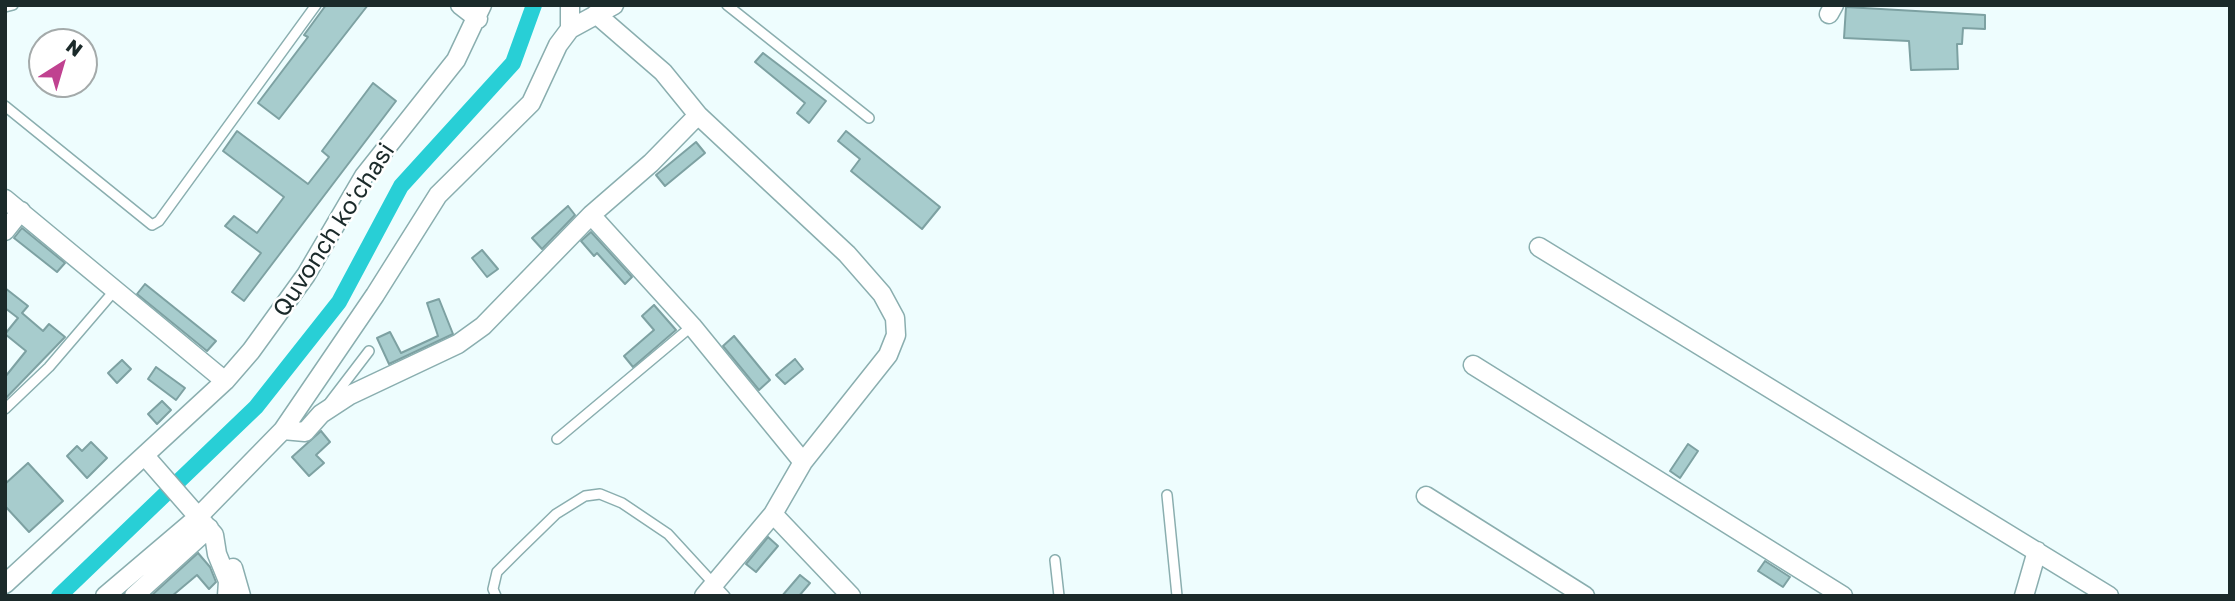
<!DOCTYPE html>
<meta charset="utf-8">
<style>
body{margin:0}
#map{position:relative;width:2235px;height:601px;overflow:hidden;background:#eefdfe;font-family:"Golos Text",sans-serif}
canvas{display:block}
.frame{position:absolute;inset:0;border:7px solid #1b2a2a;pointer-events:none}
.north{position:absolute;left:28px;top:28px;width:70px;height:70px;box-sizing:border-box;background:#fff;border:2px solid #a4aaaa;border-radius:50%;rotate:37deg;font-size:19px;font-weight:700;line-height:28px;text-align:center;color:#1b2a2a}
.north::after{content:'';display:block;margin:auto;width:24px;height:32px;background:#c04290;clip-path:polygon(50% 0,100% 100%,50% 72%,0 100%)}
</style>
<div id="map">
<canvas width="2235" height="601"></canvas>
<div class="frame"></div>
<div class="north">N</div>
</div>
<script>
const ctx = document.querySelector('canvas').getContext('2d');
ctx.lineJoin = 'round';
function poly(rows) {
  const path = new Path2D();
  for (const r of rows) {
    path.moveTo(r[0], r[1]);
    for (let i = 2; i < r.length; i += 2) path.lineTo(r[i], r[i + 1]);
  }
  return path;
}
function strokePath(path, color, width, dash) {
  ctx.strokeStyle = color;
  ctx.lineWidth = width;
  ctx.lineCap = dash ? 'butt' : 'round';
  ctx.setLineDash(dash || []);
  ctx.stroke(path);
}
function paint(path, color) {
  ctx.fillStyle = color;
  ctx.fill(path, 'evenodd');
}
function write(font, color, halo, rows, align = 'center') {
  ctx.font = font + ' "Golos Text",sans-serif';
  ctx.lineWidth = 5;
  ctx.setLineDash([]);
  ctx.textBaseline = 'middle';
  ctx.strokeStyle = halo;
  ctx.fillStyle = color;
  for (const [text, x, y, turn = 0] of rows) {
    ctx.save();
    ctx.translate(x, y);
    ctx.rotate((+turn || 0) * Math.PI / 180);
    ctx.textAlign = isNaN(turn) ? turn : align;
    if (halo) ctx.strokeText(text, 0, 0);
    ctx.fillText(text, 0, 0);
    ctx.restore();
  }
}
strokePath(poly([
 [59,596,256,407,339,302,401,186,513,63,534,5]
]), '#28cfd6', 16);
const building = poly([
 [326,5,368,5,279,119,258,103,308,37,304,35,326,5],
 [1846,7,1985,15,1985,29,1963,28,1962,44,1957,44,1958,69,1911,70,1909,41,1844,38,1846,7],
 [763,53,826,101,809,123,797,113,805,103,755,62,763,53],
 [373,83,396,101,244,301,232,292,261,253,225,226,234,216,257,233,284,197,223,151,237,131,308,184,329,157,322,151,373,83],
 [846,131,940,207,922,229,851,171,860,159,838,141,846,131],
 [696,142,705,153,665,186,656,175,696,142],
 [568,206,575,215,542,249,532,238,568,206],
 [22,228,65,263,57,272,14,238,22,228],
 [591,232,632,277,625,284,597,253,594,256,581,241,591,232],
 [482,250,498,269,487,277,472,258,482,250],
 [145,284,216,341,207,351,137,294,145,284],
 [5,288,28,306,22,313,43,331,49,324,65,337,5,399,5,377,26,351,5,334,18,318,5,308,5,288],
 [439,299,453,334,389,364,377,338,390,332,401,353,438,336,427,303,439,299],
 [654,305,676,330,633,367,624,356,654,330,642,316,654,305],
 [734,336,770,380,759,390,723,346,734,336],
 [795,359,803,369,785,384,776,375,795,359],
 [122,360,131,369,117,383,108,373,122,360],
 [156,367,185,388,176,400,148,379,156,367],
 [162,401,171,410,157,424,148,414,162,401],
 [321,431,330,442,316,455,324,463,309,476,292,457,321,431],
 [91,442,107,458,87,478,67,456,77,446,82,451,91,442],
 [1688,444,1698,451,1680,478,1670,471,1688,444],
 [28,463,63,501,29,532,5,506,5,484,28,463],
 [768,537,778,546,756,572,746,564,768,537],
 [198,553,210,567,216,582,209,589,197,575,172,596,151,596,198,553],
 [1765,561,1790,577,1783,587,1758,571,1765,561],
 [800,575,810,583,799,596,782,596,800,575]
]);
paint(building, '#a7cccd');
strokePath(building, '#7da1a2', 2);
const service = poly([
 [727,5,869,118],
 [5,7,13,5],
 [5,106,152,225,159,221,316,5],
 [330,402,369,351],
 [5,409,49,367,115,290],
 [557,439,692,326],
 [1167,495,1177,596],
 [1055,560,1059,596],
 [496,596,493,589,497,572,518,551,556,514,585,496,600,494,622,503,668,534,725,596]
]);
const minor = poly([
 [460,5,478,19],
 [596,14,663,72,698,115,651,163,591,215,692,326,803,462,773,514,851,596],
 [1829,14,1834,5],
 [570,29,570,5],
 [698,115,847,254,882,294,895,318,896,335,888,355,803,462],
 [5,199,225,381],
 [5,231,21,211],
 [1539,247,2109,596],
 [1473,365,1843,596],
 [283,430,305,432,321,414,350,395,458,344,483,326,591,215],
 [145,456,214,535,217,554,228,581,227,596],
 [1426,496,1585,596],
 [233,568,241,596],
 [5,584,225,381,251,351,306,275,364,176,456,60,482,5],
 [105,596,198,517,283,430,375,295,438,195,531,103,558,45,570,29,614,5],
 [134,596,209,528],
 [704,596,773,514],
 [2024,596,2037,551]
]);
strokePath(service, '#8aaeaf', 12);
strokePath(minor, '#8aaeaf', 21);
strokePath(service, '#fff', 9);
strokePath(minor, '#fff', 18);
write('24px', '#1b2a2a', '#fff', [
 ["Quvonch koʻchasi",334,230,-57]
]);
</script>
